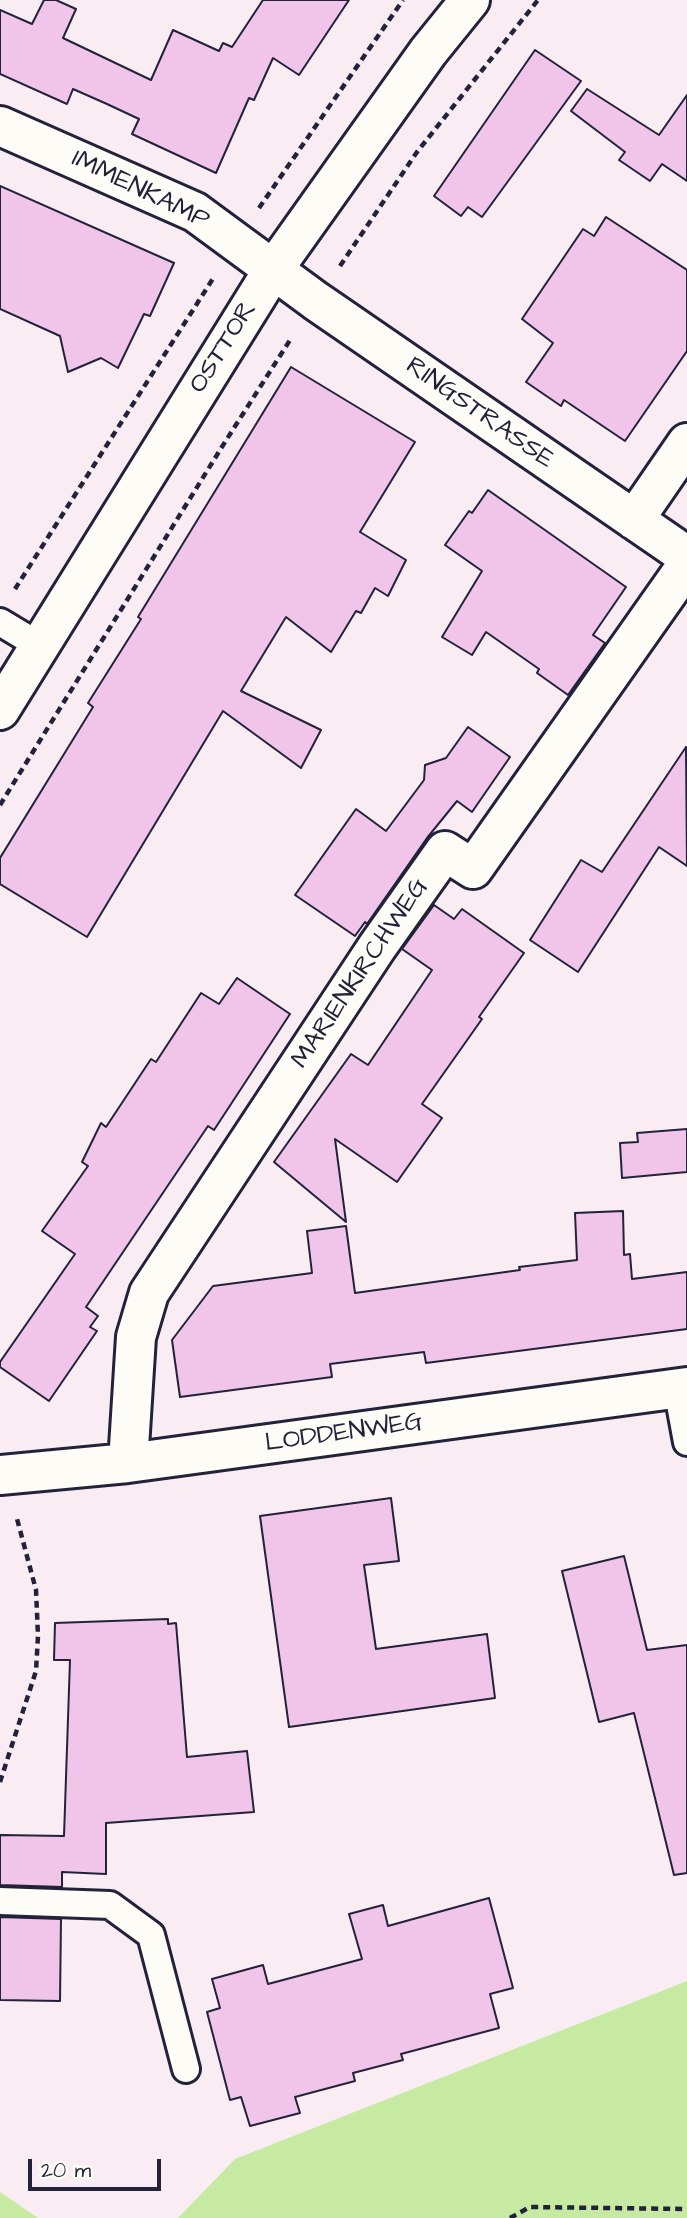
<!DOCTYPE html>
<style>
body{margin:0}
#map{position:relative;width:687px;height:2218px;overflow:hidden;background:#f9ecf3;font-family:"Architects Daughter",sans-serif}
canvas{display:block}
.scale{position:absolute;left:28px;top:2159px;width:133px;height:32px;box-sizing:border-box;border:4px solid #22223b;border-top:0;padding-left:9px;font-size:21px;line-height:24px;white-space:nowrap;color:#22223b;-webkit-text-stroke:5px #fdfcf7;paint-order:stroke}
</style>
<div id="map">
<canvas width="687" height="2218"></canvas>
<div class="scale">20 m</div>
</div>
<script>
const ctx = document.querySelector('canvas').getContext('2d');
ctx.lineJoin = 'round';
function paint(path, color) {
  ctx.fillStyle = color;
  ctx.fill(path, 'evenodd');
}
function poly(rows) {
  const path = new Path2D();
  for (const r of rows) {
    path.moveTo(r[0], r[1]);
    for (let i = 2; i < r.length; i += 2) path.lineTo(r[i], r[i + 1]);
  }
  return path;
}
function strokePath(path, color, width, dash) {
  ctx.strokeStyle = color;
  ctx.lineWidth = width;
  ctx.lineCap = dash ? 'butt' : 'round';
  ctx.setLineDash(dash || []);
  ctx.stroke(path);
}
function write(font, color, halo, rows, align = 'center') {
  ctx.font = font + ' "Architects Daughter",sans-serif';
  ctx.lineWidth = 7;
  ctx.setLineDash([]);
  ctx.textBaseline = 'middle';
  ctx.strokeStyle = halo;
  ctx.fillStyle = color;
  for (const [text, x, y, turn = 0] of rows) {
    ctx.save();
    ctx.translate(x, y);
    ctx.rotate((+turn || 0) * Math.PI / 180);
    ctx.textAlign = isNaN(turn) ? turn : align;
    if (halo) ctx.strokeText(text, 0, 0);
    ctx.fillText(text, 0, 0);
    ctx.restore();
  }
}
paint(poly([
 [687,1981,687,2218,178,2218,235,2159],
 [0,2192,38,2218,0,2218]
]), '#c7eaa3');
const building = poly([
 [44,0,56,0,76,9,63,38,151,80,173,30,219,51,223,43,232,47,263,0,349,0,299,75,273,58,254,100,249,98,216,173,132,134,139,119,107,104,73,89,67,104,0,74,0,10,32,24,44,0],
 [535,50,581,81,482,217,468,207,461,216,434,196,535,50],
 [587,89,659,135,687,95,687,181,662,164,650,181,619,160,625,152,571,111,587,89],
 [0,186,174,263,150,316,144,314,118,368,101,358,68,372,60,336,0,309,0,186],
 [606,217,687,270,687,351,625,441,564,400,561,406,526,382,553,343,522,319,583,229,594,236,606,217],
 [291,367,415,442,360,532,406,560,388,596,375,588,361,613,356,611,331,652,286,617,241,691,321,730,301,768,223,711,87,937,0,884,0,858,93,707,88,703,141,619,138,617,291,367],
 [488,490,626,587,593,635,605,643,568,695,537,673,539,669,486,632,472,655,442,637,482,571,445,545,469,511,472,513,488,490],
 [468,727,510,757,472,812,457,801,427,838,367,924,365,922,355,936,295,895,356,809,386,831,424,780,425,765,446,758,468,727],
 [686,747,687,866,659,847,578,972,530,940,581,860,602,872,686,747],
 [434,905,454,919,462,909,524,953,479,1017,482,1019,422,1104,442,1118,397,1182,335,1139,346,1222,274,1162,351,1054,368,1065,432,970,402,949,434,905],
 [237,978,290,1014,214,1130,208,1126,86,1307,98,1316,90,1327,97,1331,49,1401,0,1367,0,1362,75,1254,42,1231,88,1166,82,1162,101,1123,106,1127,151,1059,156,1062,201,993,219,1004,237,978],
 [687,1129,687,1172,622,1178,620,1143,638,1142,637,1133,687,1129],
 [623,1211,624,1255,630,1254,632,1279,687,1272,687,1329,426,1363,424,1352,330,1364,332,1377,180,1397,172,1340,213,1286,312,1273,307,1231,346,1226,355,1293,520,1270,519,1267,577,1260,575,1213,623,1211],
 [391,1498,399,1561,364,1565,376,1649,487,1634,495,1698,289,1727,260,1516,391,1498],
 [624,1556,647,1650,687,1645,687,1873,674,1875,634,1713,599,1722,562,1571,624,1556],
 [168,1619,168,1624,176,1623,187,1757,247,1751,254,1812,106,1823,106,1874,62,1872,62,1887,0,1885,0,1835,64,1836,70,1660,54,1660,55,1623,168,1619],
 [489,1898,513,1988,490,1994,499,2028,401,2054,403,2060,353,2073,355,2081,295,2097,300,2113,250,2126,241,2097,230,2100,207,2012,220,2008,212,1979,263,1965,268,1984,362,1959,349,1914,383,1905,388,1926,489,1898],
 [0,1917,61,1919,60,2001,0,2000,0,1917]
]);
paint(building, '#f1c5ea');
strokePath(building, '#22223b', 2);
const lane = poly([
 [0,622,40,646],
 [677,1388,687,1442],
 [0,1901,110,1905,151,1935,186,2069]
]);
const street = poly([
 [0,126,195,212,316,301,687,556],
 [634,520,687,443],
 [128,1463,136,1337,149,1293,377,947,445,851,473,869,687,565],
 [0,1475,128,1463,687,1387]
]);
const secondary = poly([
 [0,710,273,270,428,52,470,0]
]);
strokePath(lane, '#22223b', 32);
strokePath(street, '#22223b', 44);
strokePath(secondary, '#22223b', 44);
strokePath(poly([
 [259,208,403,0],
 [340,266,417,152,538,0],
 [15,589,214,277],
 [0,805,225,442,292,337],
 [0,1782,36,1671,38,1636,36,1590,16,1515],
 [510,2218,530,2207,687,2209]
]), '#22223b', 4.5, [7, 5]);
strokePath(lane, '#fdfcf7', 26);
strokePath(street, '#fdfcf7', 38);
strokePath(secondary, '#fdfcf7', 38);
write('26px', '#22223b', '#fdfcf7', [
 ["IMMENKAMP",140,191,26],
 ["OSTTOR",224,348,-58],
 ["RINGSTRASSE",479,414,35],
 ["MARIENKIRCHWEG",361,974,-56],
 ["LODDENWEG",344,1434,-8]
]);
</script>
